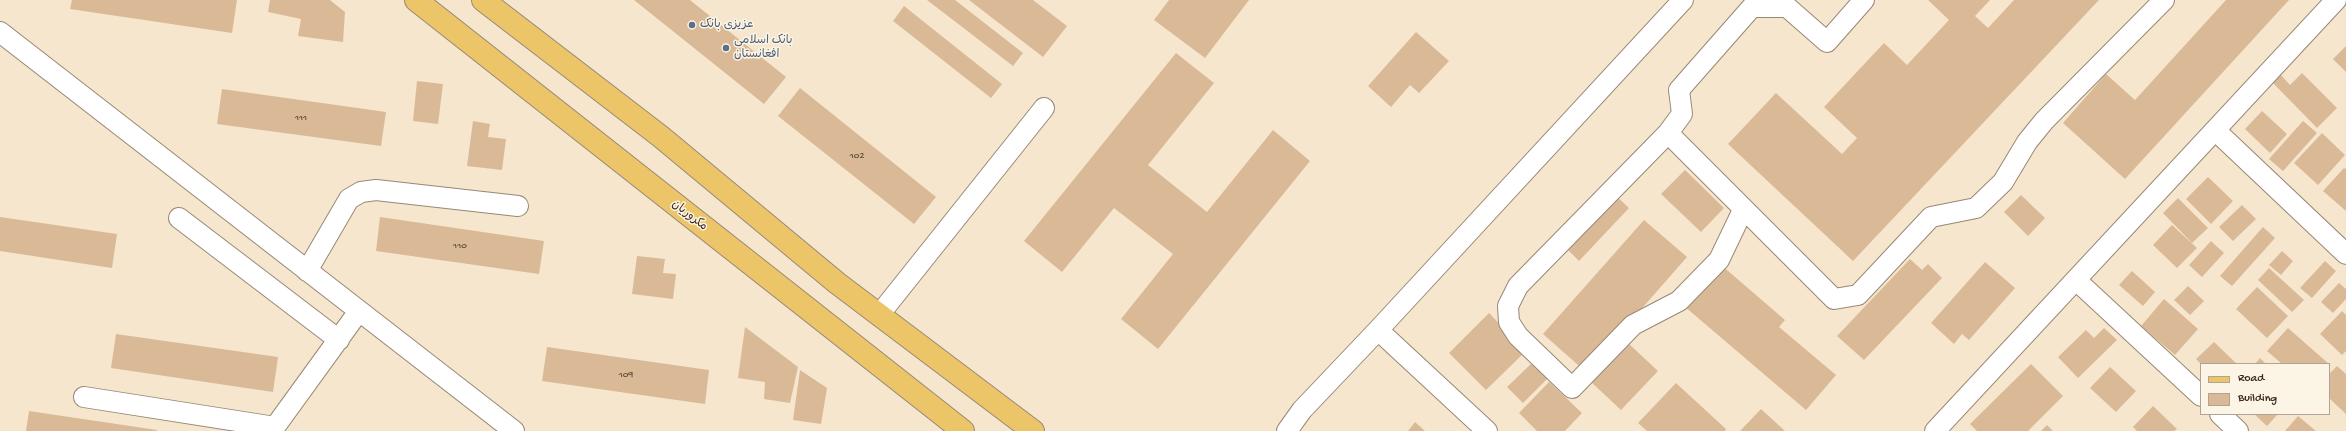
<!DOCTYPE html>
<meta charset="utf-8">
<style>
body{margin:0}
#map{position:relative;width:2346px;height:431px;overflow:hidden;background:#f6e6cd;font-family:"Gochi Hand",sans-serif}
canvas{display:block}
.legend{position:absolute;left:2200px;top:363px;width:130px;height:52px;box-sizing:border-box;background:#fcf5e5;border:1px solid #afa495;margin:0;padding:5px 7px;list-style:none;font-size:12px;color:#3b2a1e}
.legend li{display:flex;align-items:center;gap:8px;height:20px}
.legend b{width:20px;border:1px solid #afa495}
</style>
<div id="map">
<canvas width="2346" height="431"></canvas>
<ul class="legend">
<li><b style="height:5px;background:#edc569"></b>Road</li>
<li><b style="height:11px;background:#daba96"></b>Building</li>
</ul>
</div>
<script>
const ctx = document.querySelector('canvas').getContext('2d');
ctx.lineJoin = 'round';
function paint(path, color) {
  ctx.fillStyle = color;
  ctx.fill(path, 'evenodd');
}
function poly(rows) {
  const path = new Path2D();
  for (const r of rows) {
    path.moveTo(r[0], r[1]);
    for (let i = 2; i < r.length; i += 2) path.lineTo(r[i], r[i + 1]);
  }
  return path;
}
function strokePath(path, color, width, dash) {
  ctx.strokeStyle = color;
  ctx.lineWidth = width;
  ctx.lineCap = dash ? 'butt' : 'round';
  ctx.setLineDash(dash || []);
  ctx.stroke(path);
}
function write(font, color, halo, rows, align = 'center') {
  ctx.font = font + ' "Gochi Hand","Playpen Sans Arabic",sans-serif';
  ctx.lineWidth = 3;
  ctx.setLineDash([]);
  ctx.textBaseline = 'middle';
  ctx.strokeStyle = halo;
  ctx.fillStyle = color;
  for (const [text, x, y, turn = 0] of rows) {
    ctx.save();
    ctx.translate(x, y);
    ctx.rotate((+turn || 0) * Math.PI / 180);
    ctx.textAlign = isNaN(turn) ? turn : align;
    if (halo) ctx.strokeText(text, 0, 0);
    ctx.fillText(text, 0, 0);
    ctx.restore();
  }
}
paint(poly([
 [72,0,237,0,232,33,70,9],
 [270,0,330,0,345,12,343,42,298,36,301,19,268,12],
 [634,0,690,0,786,77,764,104],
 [927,0,955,0,1023,53,1013,66],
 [969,0,1033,0,1067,26,1043,57],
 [1169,0,1249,0,1205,58,1154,20],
 [1928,0,1990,0,1975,16,1988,28,2014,0,2099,0,1853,261,1728,144,1776,93,1842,154,1857,138,1824,107,1884,43,1907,65,1949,20],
 [2226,0,2289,0,2125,179,2063,123,2106,74,2135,100],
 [904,6,1002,84,991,98,893,21],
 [1416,32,1449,61,1419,93,1410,85,1391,107,1368,86],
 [2346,46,2346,72,2333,59],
 [1176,53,1214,83,1148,165,1207,212,1273,130,1310,161,1158,349,1121,319,1173,254,1114,208,1062,272,1024,241],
 [2302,73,2337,108,2317,128,2273,83,2281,75,2290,85],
 [417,81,443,84,438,124,413,121],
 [800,88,936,197,914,224,778,116],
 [222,89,386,112,381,146,217,124],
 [2262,111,2287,134,2270,153,2245,129],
 [473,121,490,124,488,137,506,139,502,170,467,166],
 [2303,121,2317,133,2283,171,2269,159],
 [2322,133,2345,155,2318,185,2294,163],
 [2344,168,2346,169,2346,211,2323,191],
 [1685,170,1724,208,1701,232,1661,194],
 [2208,177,2233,201,2211,224,2186,199],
 [1613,193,1629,208,1579,261,1563,245],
 [2021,195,2045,218,2028,236,2004,212],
 [2178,198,2208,228,2192,243,2163,213],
 [2242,205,2256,219,2233,241,2219,227],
 [0,217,117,234,112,268,0,251],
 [380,217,544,241,539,274,376,251],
 [1644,220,1687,257,1586,372,1543,334],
 [2172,225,2197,248,2177,268,2153,245],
 [2263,227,2275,238,2232,286,2220,276],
 [2211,241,2224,253,2202,277,2189,265],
 [2282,251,2293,261,2281,275,2269,265],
 [637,256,665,259,663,273,676,274,673,299,632,294],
 [1910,259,1922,270,1928,264,1942,278,1864,360,1837,336],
 [2325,261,2336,271,2312,298,2300,288],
 [1985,262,2015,288,1969,340,1962,334,1954,344,1931,323],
 [1720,264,1785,320,1779,327,1836,375,1806,410,1684,306],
 [2269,268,2304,300,2292,312,2258,280],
 [2132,271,2155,292,2143,306,2119,285],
 [2339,283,2346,289,2346,299,2333,313,2321,302],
 [2188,286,2204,301,2190,315,2174,300],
 [2257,287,2288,316,2267,338,2236,309],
 [2164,299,2198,329,2175,355,2141,326],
 [2342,311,2346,315,2346,351,2342,355,2320,334],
 [1489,313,1526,351,1486,390,1449,353],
 [745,327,798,367,790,403,764,399,765,382,738,378],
 [2104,328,2117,340,2078,378,2058,357,2086,330,2094,338],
 [2288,328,2329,364,2282,364,2267,351],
 [116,334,278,357,273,392,111,368],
 [2214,342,2237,364,2201,364,2196,359],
 [1628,343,1658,371,1621,410,1591,382],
 [547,347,709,370,705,404,542,381],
 [2260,358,2266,364,2255,364],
 [1533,362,1548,378,1523,403,1507,387],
 [2031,364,2063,396,2028,431,1977,431,1970,424],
 [2337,366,2346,374,2346,414,2329,398,2329,374],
 [2110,367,2136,391,2116,412,2090,388],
 [800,370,827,388,821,424,793,420],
 [1549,382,1582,413,1565,431,1537,431,1519,413],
 [1676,383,1726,429,1725,431,1647,431,1638,423],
 [2153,406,2177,429,2174,431,2137,431,2133,427],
 [1761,409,1785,431,1740,431],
 [29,411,157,430,157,431,26,431],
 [2254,414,2278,414,2267,426],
 [2298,416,2316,431,2285,431],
 [1415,422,1425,431,1408,431],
 [2047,425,2053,431,2041,431]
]), '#daba96');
const minor = poly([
 [0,32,514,431],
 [2216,131,2346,254],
 [1668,133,1834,299,1858,295,1931,217,1976,208,2003,182,2027,142,2044,121,2164,0],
 [1743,210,1719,260,1679,301,1633,325,1572,388,1518,336,1509,322,1508,306,1518,286,1668,133,1682,114,1679,90,1752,7,1787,7,1827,42,1864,0],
 [179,218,339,340],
 [307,271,349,199,361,192,376,190,518,206],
 [2076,280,2201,396],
 [879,315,1044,108],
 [1378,330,1487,431],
 [84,397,275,427],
 [2220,414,2238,431],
 [272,431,359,311],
 [1287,431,1302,410,1378,330,1683,0],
 [1935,431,2336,0]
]);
const major = poly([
 [416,0,963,431],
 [483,0,660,136,837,283,1033,431]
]);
strokePath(minor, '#988876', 22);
strokePath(major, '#988876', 24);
strokePath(minor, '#fff', 20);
strokePath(major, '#edc569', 22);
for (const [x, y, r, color] of [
 [692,25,4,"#5c6f8a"],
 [726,48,4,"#5c6f8a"]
]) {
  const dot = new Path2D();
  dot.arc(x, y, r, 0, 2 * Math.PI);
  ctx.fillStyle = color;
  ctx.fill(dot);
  strokePath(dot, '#fcf5e5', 1.5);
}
write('10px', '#634e3c', null, [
 ["111",301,118],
 ["102",857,156],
 ["110",460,246],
 ["109",626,375]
]);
write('12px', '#4e5e75', '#fcf5e5', [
 ["عزیزی بانک",700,25],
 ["بانک اسلامی",734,41],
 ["افغانستان",734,55]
], 'left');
write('12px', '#3b2a1e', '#fcf5e5', [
 ["مکروریان",689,216,38]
]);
</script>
